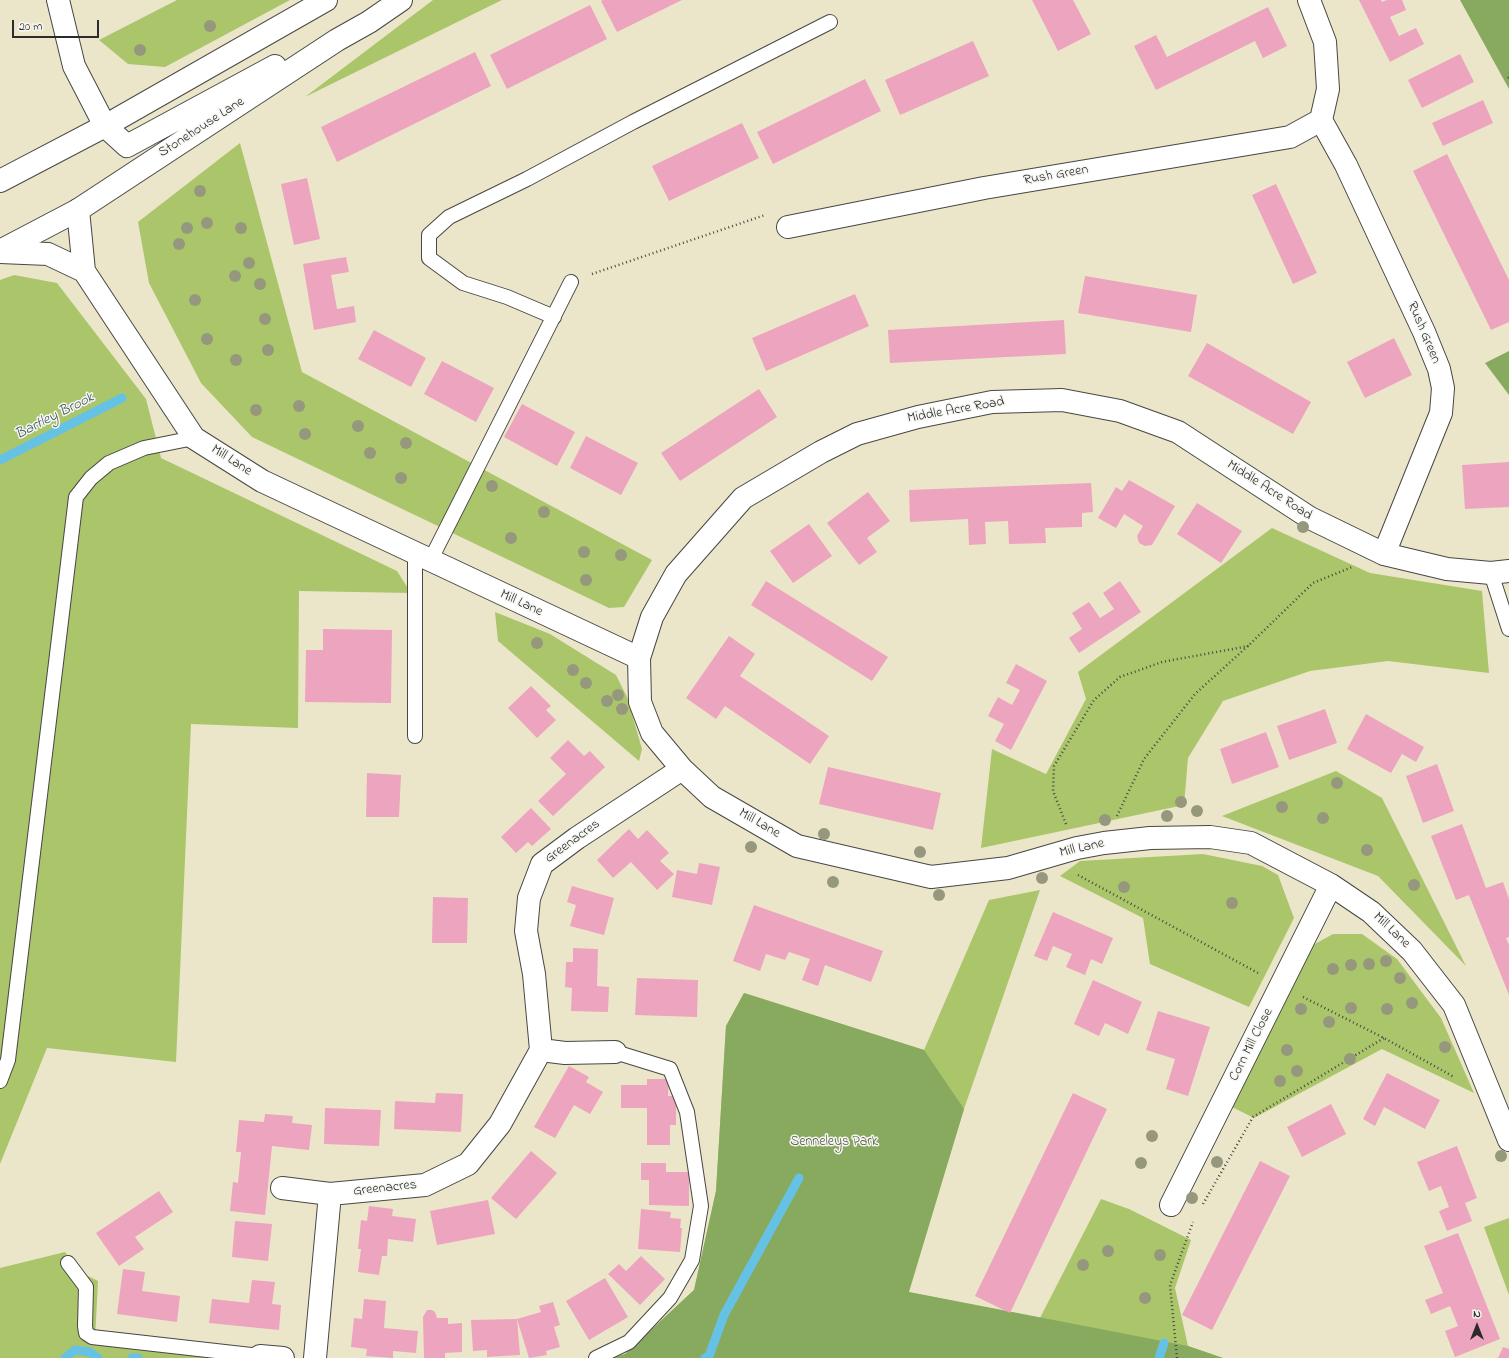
<!DOCTYPE html>
<style>
body{margin:0}
#map{position:relative;width:1509px;height:1358px;overflow:hidden;background:#ebe6ca;font-family:"Indie Flower",sans-serif}
canvas{display:block}
.north{position:absolute;left:1457px;top:1306px;width:40px;height:40px;-webkit-text-stroke:3px #f6f6f2;paint-order:stroke;rotate:0deg;font-size:11px;font-weight:700;line-height:16px;text-align:center;color:#2b2b2b}
.north::after{content:'';display:block;margin:auto;width:14px;height:18px;background:#2b2b2b;clip-path:polygon(50% 0,100% 100%,50% 72%,0 100%)}
.scale{position:absolute;left:12px;top:20px;width:87px;height:18px;box-sizing:border-box;border:2px solid #2b2b2b;border-top:0;padding-left:5px;font-size:12px;line-height:14px;white-space:nowrap;color:#2b2b2b;-webkit-text-stroke:3px #f6f6f2;paint-order:stroke}
</style>
<div id="map">
<canvas width="1509" height="1358"></canvas>
<div class="north">N</div>
<div class="scale">20 m</div>
</div>
<script>
const ctx = document.querySelector('canvas').getContext('2d');
ctx.lineJoin = 'round';
function paint(path, color) {
  ctx.fillStyle = color;
  ctx.fill(path, 'evenodd');
}
function poly(rows) {
  const path = new Path2D();
  for (const r of rows) {
    path.moveTo(r[0], r[1]);
    for (let i = 2; i < r.length; i += 2) path.lineTo(r[i], r[i + 1]);
  }
  return path;
}
function strokePath(path, color, width, dash) {
  ctx.strokeStyle = color;
  ctx.lineWidth = width;
  ctx.lineCap = dash ? 'butt' : 'round';
  ctx.setLineDash(dash || []);
  ctx.stroke(path);
}
function write(font, color, halo, rows, align = 'center') {
  ctx.font = font + ' "Indie Flower",sans-serif';
  ctx.lineWidth = 3;
  ctx.setLineDash([]);
  ctx.textBaseline = 'middle';
  ctx.strokeStyle = halo;
  ctx.fillStyle = color;
  for (const [text, x, y, turn = 0] of rows) {
    ctx.save();
    ctx.translate(x, y);
    ctx.rotate((+turn || 0) * Math.PI / 180);
    ctx.textAlign = isNaN(turn) ? turn : align;
    if (halo) ctx.strokeText(text, 0, 0);
    ctx.fillText(text, 0, 0);
    ctx.restore();
  }
}
paint(poly([
 [177,0,290,0,165,67,128,64,99,40],
 [433,0,502,0,305,97],
 [240,143,302,372,652,560,624,607,609,608,252,437,201,383,149,283,138,222],
 [14,275,57,283,146,399,161,458,397,571,411,593,299,591,298,728,191,724,176,1062,47,1048,0,1164,0,280],
 [1272,528,1370,573,1482,591,1489,673,1388,661,1310,671,1223,701,1188,758,1184,805,981,848,992,749,1046,774,1086,699,1078,672],
 [495,612,550,634,616,675,627,697,642,749,639,761,498,641],
 [1336,771,1382,798,1466,966,1378,876,1222,816],
 [1203,854,1262,866,1278,875,1294,918,1249,1007,1150,964,1143,918,1060,876,1080,861],
 [1040,890,964,1109,908,1292,1040,1318,1101,1199,1129,1209,1191,1240,1175,1288,1188,1346,1223,1358,611,1358,625,1354,694,1290,716,1191,726,1026,744,993,924,1050,989,900],
 [1333,934,1362,934,1397,959,1441,1018,1474,1093,1382,1049,1254,1118,1230,1106,1276,1021,1313,945],
 [1509,1218,1509,1295,1484,1227],
 [65,1252,82,1273,98,1281,95,1340,208,1358,0,1358,0,1268]
]), '#abc56b');
paint(poly([
 [1460,0,1509,0,1509,89],
 [1509,351,1509,395,1485,363],
 [744,993,924,1050,964,1109,909,1292,1188,1346,1223,1358,611,1358,625,1354,694,1290,716,1191,726,1026]
]), '#88aa5f');
strokePath(poly([
 [0,460,122,398],
 [65,1358,75,1350,90,1352,98,1358],
 [132,1358,138,1358],
 [705,1358,709,1356,724,1315,799,1178],
 [1159,1358,1164,1343]
]), '#66c2e4', 9);
paint(poly([
 [603,0,682,0,617,32,601,1],
 [1032,0,1073,0,1091,34,1058,51],
 [1359,0,1381,0,1382,2,1387,0,1402,0,1406,10,1390,17,1399,36,1416,28,1424,44,1390,62],
 [590,5,607,39,507,89,490,55],
 [1268,7,1287,46,1263,58,1255,41,1156,90,1134,46,1156,35,1167,57],
 [973,41,989,76,900,115,885,80],
 [475,52,491,86,337,162,321,127],
 [1460,54,1474,82,1422,108,1408,80],
 [865,79,881,111,773,164,757,132],
 [1483,100,1493,123,1443,146,1432,123],
 [742,123,759,158,669,201,652,166],
 [1447,154,1509,280,1509,322,1491,330,1413,171],
 [307,178,320,239,294,245,281,184],
 [1276,184,1317,273,1293,284,1252,195],
 [346,257,349,272,331,275,337,309,354,306,356,322,314,330,303,264],
 [1085,276,1197,295,1191,332,1078,313],
 [855,294,869,326,766,371,752,338],
 [1064,320,1066,354,890,363,888,330],
 [374,330,426,358,411,387,358,359],
 [1394,338,1412,375,1365,398,1347,362],
 [1207,343,1311,402,1293,434,1188,376],
 [442,361,494,388,476,422,424,394],
 [759,389,777,417,680,481,661,453],
 [522,404,575,432,557,466,504,437],
 [586,436,638,463,621,495,570,468],
 [1509,462,1509,507,1465,509,1462,465],
 [1129,480,1175,506,1152,545,1145,546,1139,543,1137,536,1143,526,1124,514,1116,528,1098,518,1116,487,1122,491],
 [1091,483,1093,512,1082,513,1082,527,1045,528,1046,543,1009,544,1008,521,985,522,986,544,969,545,968,519,910,522,909,490],
 [868,492,890,521,867,538,877,552,859,565,827,523],
 [1197,503,1242,531,1221,563,1177,534],
 [809,524,832,556,793,583,770,551],
 [766,581,888,657,872,681,751,605],
 [1120,581,1141,612,1079,653,1069,638,1082,629,1072,613,1089,602,1100,618,1114,609,1103,593],
 [323,629,392,630,391,703,305,702,306,650,323,650],
 [729,636,755,654,740,676,829,736,810,764,725,706,716,719,686,698],
 [1016,664,1047,681,1011,750,995,741,1004,724,988,716,998,697,1012,705,1020,690,1006,683],
 [531,686,551,706,546,710,556,720,537,738,508,708],
 [1325,709,1337,743,1289,760,1277,726],
 [1366,714,1424,747,1416,762,1402,754,1391,773,1347,749],
 [1266,732,1279,767,1232,784,1220,749],
 [568,740,584,756,590,751,605,767,553,816,538,801,566,774,550,758],
 [1437,764,1454,811,1423,823,1406,776],
 [828,767,941,793,933,830,819,804],
 [367,773,401,775,399,817,366,817],
 [531,808,551,829,532,846,528,842,516,853,501,837],
 [1462,824,1486,888,1503,882,1509,899,1509,937,1506,938,1509,945,1509,995,1469,895,1456,900,1431,836],
 [629,829,638,839,647,830,669,853,660,861,674,874,657,890,631,862,613,878,597,860],
 [699,863,720,867,712,905,672,897,677,870,697,874],
 [572,886,614,898,604,935,570,926,576,905,567,902],
 [433,897,468,898,467,943,432,943],
 [754,905,883,951,871,982,825,965,818,986,802,980,810,959,789,952,785,960,766,954,760,971,733,961],
 [1053,912,1113,938,1102,964,1091,959,1085,975,1066,967,1072,954,1053,946,1047,961,1034,956],
 [573,948,598,949,597,986,609,987,608,1012,571,1011,572,988,565,987,566,962,573,962],
 [637,978,698,980,697,1017,635,1015],
 [1093,980,1142,1002,1128,1034,1105,1023,1099,1036,1074,1024],
 [1158,1011,1210,1027,1188,1096,1166,1089,1175,1059,1146,1050],
 [569,1066,589,1077,586,1082,603,1092,590,1114,574,1105,555,1138,534,1127],
 [1387,1073,1440,1100,1425,1129,1384,1107,1375,1126,1363,1119],
 [647,1079,669,1079,668,1096,676,1096,676,1125,670,1125,670,1145,647,1145,647,1108,621,1108,621,1085,647,1085],
 [436,1093,463,1094,461,1132,394,1129,395,1101,435,1103],
 [1073,1093,1107,1109,1010,1313,975,1296],
 [1331,1104,1346,1134,1302,1157,1287,1127],
 [325,1108,381,1110,379,1146,324,1144],
 [265,1114,293,1116,292,1123,312,1125,309,1150,272,1146,265,1215,230,1211,233,1182,238,1183,241,1152,236,1152,239,1120,264,1122],
 [1457,1146,1477,1198,1465,1203,1472,1221,1447,1231,1439,1211,1449,1207,1441,1186,1429,1191,1417,1162],
 [531,1151,557,1173,516,1219,491,1198],
 [1260,1161,1290,1176,1212,1330,1182,1315],
 [641,1163,666,1163,666,1172,689,1172,689,1206,649,1205,649,1180,641,1180],
 [159,1191,173,1212,135,1237,144,1249,119,1266,96,1233],
 [488,1200,495,1234,437,1245,430,1211],
 [369,1206,393,1209,392,1216,416,1219,413,1242,388,1239,387,1256,382,1256,379,1275,358,1272,361,1249,358,1249,361,1220,367,1221],
 [641,1209,671,1212,670,1218,681,1219,680,1228,682,1228,680,1252,638,1249],
 [235,1221,272,1224,268,1261,232,1257],
 [1458,1233,1500,1339,1455,1357,1445,1331,1458,1326,1450,1306,1431,1314,1425,1300,1443,1293,1424,1246],
 [641,1256,665,1279,640,1305,608,1274,619,1264,626,1271],
 [123,1269,145,1272,142,1291,180,1296,177,1322,117,1314],
 [605,1278,628,1317,589,1340,566,1301],
 [252,1280,275,1282,272,1304,281,1305,279,1330,209,1323,212,1299,249,1303],
 [364,1299,386,1301,384,1328,418,1331,416,1353,393,1351,393,1358,366,1356,367,1349,351,1347,354,1318,362,1319],
 [553,1302,560,1325,554,1327,560,1347,546,1351,547,1355,529,1358,517,1319,520,1355,487,1357,487,1350,473,1351,471,1320,517,1319,541,1312,539,1306],
 [427,1310,432,1310,435,1312,437,1318,448,1318,448,1324,462,1323,462,1352,445,1353,445,1358,424,1358,423,1317],
 [1503,1347,1509,1349,1509,1358,1498,1358]
]), '#eda4be');
const service = poly([
 [554,317,507,297,463,283,429,258,429,235,449,217,527,179,633,122,830,22],
 [430,561,571,282],
 [1491,573,1509,629],
 [415,736,415,554],
 [0,1081,8,1060,76,497,91,478,109,463,144,448,194,438],
 [68,1263,86,1287,85,1326,86,1333,92,1337,260,1356],
 [596,1358,629,1342,670,1298,692,1260,701,1206,687,1112,670,1069,615,1052]
]);
const minor = poly([
 [1309,0,1325,42,1328,89,1321,120,1346,165,1424,332,1439,369,1443,388,1441,413,1384,554],
 [78,210,84,271,194,438,262,481,639,658],
 [788,227,984,188,1290,137,1321,120],
 [0,252,48,254,84,271],
 [1509,571,1491,573,1447,569,1384,554,1310,518,1178,432,1120,411,1062,400,992,402,918,417,857,434,821,452,743,498,676,574,652,617,639,658,640,702,652,733,682,769,712,797,797,846,931,877,1008,868,1077,848,1104,843,1150,838,1210,837,1251,843,1331,885,1371,912,1412,951,1454,1005,1509,1140],
 [615,1052,565,1053,541,1050,534,974,526,931,529,898,542,864,577,838,682,769],
 [282,1188,330,1194,425,1185,468,1164,500,1124,541,1050],
 [1171,1205,1331,885],
 [260,1356,283,1358],
 [315,1358,330,1194]
]);
const tertiary = poly([
 [58,0,74,66,105,126,127,146,275,66],
 [0,181,105,126,326,0],
 [0,251,78,210,337,40,369,22,401,0]
]);
strokePath(service, '#484743', 16);
strokePath(minor, '#484743', 24);
strokePath(tertiary, '#484743', 24);
strokePath(poly([
 [1508,78,1509,77],
 [592,274,765,215],
 [1117,816,1144,759,1195,694,1249,645,1313,583,1352,567],
 [1066,824,1053,791,1054,766,1094,700,1120,677,1162,662,1249,646],
 [1078,875,1258,973],
 [1303,997,1384,1038,1454,1077],
 [1203,1204,1253,1117,1384,1038],
 [1177,1358,1170,1285,1193,1222]
]), '#484743', 2.5, [1, 3]);
strokePath(service, '#fff', 14);
strokePath(minor, '#fff', 22);
strokePath(tertiary, '#fff', 22);
ctx.fillStyle = '#96987d';
for (const [x, y] of [
 [210,26],
 [140,50],
 [200,191],
 [207,223],
 [187,228],
 [241,228],
 [179,244],
 [249,263],
 [235,276],
 [260,284],
 [195,300],
 [265,319],
 [207,339],
 [268,350],
 [236,360],
 [299,406],
 [256,410],
 [358,426],
 [305,434],
 [406,443],
 [370,453],
 [401,478],
 [492,486],
 [544,512],
 [1303,527],
 [511,538],
 [584,552],
 [621,555],
 [586,580],
 [537,643],
 [573,670],
 [586,683],
 [618,695],
 [607,701],
 [622,709],
 [1337,783],
 [1181,802],
 [1282,807],
 [1197,811],
 [1167,816],
 [1323,818],
 [1105,820],
 [824,834],
 [751,847],
 [1367,850],
 [920,852],
 [1042,878],
 [833,882],
 [1414,885],
 [1124,887],
 [939,895],
 [1232,903],
 [1386,961],
 [1369,964],
 [1351,965],
 [1333,969],
 [1400,978],
 [1412,1003],
 [1351,1008],
 [1301,1009],
 [1387,1009],
 [1329,1022],
 [1445,1047],
 [1287,1050],
 [1350,1059],
 [1297,1071],
 [1280,1081],
 [1152,1136],
 [1501,1156],
 [1217,1162],
 [1141,1163],
 [1192,1198],
 [1108,1251],
 [1160,1255],
 [1083,1265],
 [1145,1298]
]) {
  ctx.beginPath();
  ctx.arc(x, y, 6, 0, 2 * Math.PI);
  ctx.fill();
}
write('14px', '#2b2b2b', '#f6f6f2', [
 ["Stonehouse Lane",202,128,-33],
 ["Rush Green",1056,176,-10],
 ["Rush Green",1423,333,67],
 ["Middle Acre Road",956,411,-10],
 ["Mill Lane",231,461,33],
 ["Middle Acre Road",1269,491,33],
 ["Mill Lane",521,604,25],
 ["Mill Lane",759,824,30],
 ["Greenacres",573,842,-36],
 ["Mill Lane",1082,849,-13],
 ["Mill Lane",1391,931,43],
 ["Corn Mill Close",1252,1045,-63],
 ["Greenacres",385,1189,-6]
]);
write('14px', '#51593e', '#f6f6f2', [
 ["Senneleys Park",834,1143]
]);
write('italic 15px', '#3d5862', '#f6f6f2', [
 ["Bartley Brook",55,417,-27]
]);
</script>
